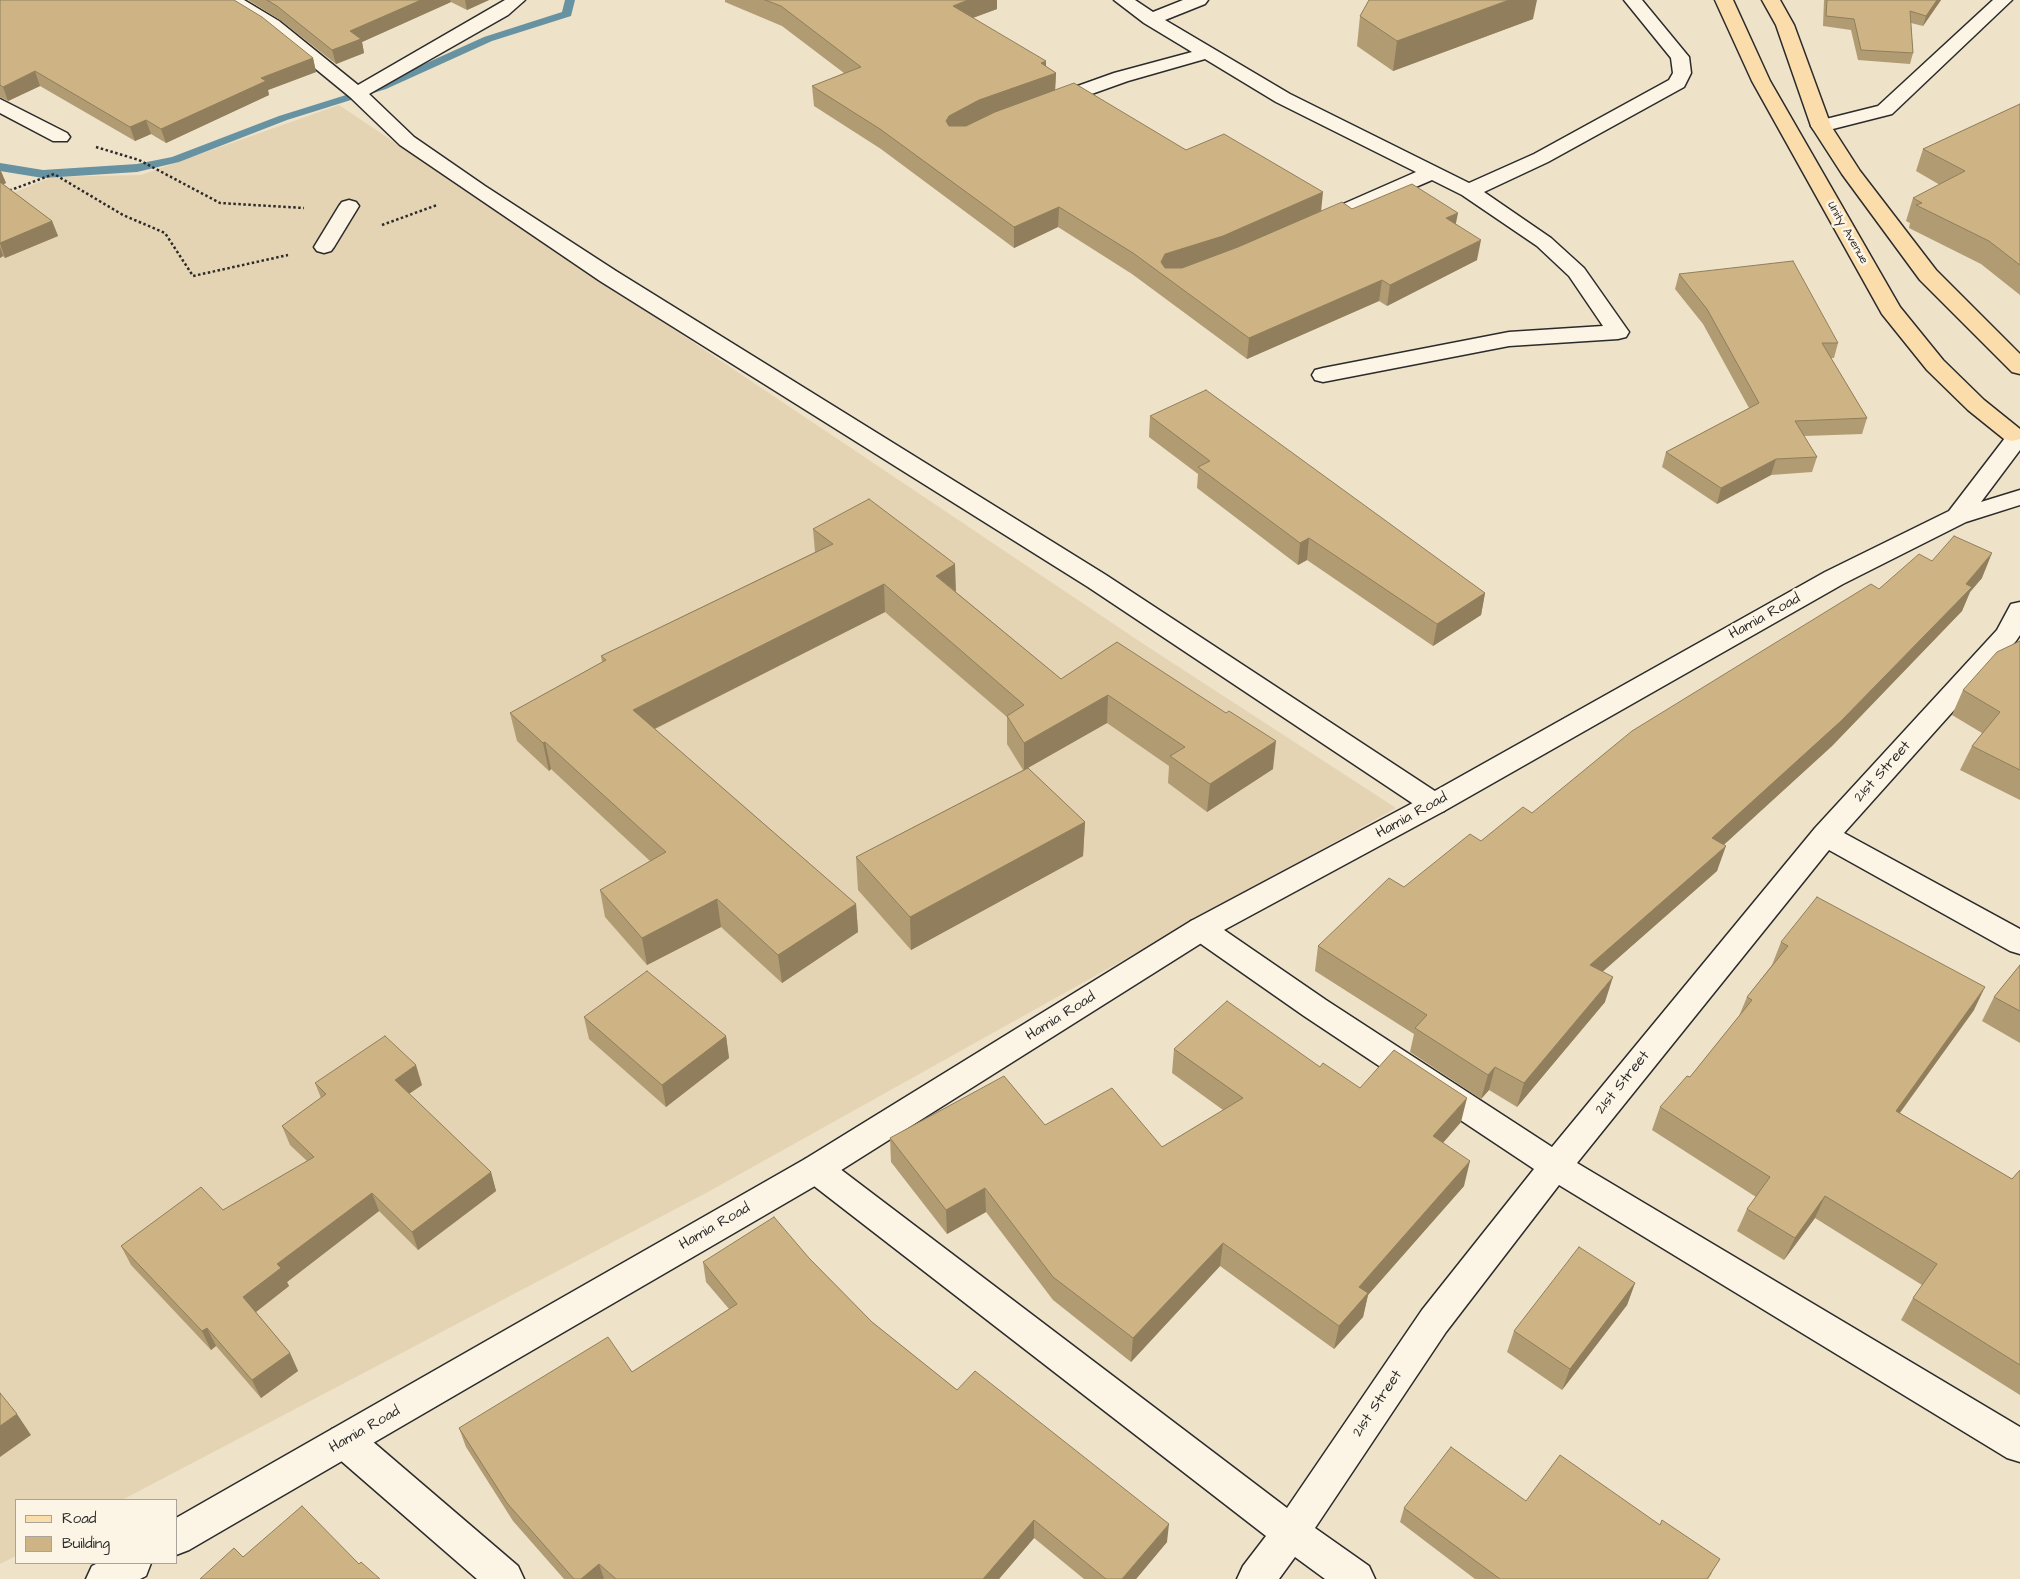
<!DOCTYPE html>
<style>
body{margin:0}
#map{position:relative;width:2020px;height:1579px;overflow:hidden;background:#eee2c8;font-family:"Architects Daughter",sans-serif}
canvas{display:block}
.legend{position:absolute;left:15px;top:1499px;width:162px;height:65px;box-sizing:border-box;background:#fcf5e5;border:1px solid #a8a49b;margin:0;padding:6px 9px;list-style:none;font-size:15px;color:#2b2b2b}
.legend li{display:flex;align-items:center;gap:10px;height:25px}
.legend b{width:25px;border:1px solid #a8a49b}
</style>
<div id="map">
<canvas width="2020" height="1579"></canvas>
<ul class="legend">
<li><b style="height:6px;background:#fbddab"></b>Road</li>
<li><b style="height:14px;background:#ceb484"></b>Building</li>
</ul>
</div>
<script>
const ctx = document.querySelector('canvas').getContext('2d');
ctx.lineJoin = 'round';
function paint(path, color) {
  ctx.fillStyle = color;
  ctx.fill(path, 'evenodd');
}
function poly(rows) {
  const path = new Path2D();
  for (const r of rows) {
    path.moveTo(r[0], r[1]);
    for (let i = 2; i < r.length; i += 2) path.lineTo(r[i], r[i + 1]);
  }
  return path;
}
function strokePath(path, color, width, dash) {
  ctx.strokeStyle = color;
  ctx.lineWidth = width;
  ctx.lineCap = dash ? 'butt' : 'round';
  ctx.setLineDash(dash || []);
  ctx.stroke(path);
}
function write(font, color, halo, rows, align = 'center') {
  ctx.font = font + ' "Architects Daughter",sans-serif';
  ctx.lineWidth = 5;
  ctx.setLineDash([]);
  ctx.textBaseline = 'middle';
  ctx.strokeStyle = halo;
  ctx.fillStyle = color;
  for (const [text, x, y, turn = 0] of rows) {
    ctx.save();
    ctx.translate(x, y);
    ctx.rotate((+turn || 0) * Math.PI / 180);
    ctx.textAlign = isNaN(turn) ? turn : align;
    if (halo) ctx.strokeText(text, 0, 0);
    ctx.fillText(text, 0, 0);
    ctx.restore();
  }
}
paint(poly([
 [339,105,1145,645,1396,808,706,1193,122,1500,16,1500,16,1556,0,1564,0,198,52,177,141,175]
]), '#e4d4b4');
paint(poly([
 [565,0,575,0,571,16,492,41,386,89,287,120,179,162,137,172,43,178,0,171,0,163,43,170,137,164,172,157,279,116,378,85,484,37,562,12,565,0]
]), '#6792a2');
const service = poly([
 [349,200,356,202,359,206,334,247,331,251,324,253,317,251,314,247,339,206,342,202,349,200]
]);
const minor = poly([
 [222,0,244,0,279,21,358,85,505,0,525,0,508,15,369,94,414,137,485,186,616,271,1106,575,1444,797,1448,804,1444,811,1434,814,1424,811,1088,587,600,281,400,145,350,97,267,29,225,4,222,0],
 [1114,0,1135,0,1153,12,1183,0,1208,0,1205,4,1165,20,1290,94,1469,183,1534,154,1669,80,1673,73,1671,58,1624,0,1642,0,1689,57,1691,73,1684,87,1548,162,1484,192,1551,238,1584,268,1629,332,1626,337,1618,339,1509,346,1323,382,1315,380,1312,375,1315,370,1323,368,1509,332,1603,326,1569,276,1537,246,1462,195,1432,180,1323,227,1316,229,1309,227,1306,223,1309,219,1416,172,1276,102,1205,59,1128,81,1058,106,1044,106,1041,102,1044,98,1114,73,1192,52,1144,23,1114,0],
 [1993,0,2012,0,1892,114,1821,132,1814,130,1811,126,1814,122,1878,106,1993,0],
 [0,99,67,133,70,137,67,141,53,141,0,113,0,99],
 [2020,602,2020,635,2016,641,1844,833,2020,929,2020,954,2010,951,1829,850,1577,1163,2020,1427,2020,1462,2007,1458,1559,1185,1446,1332,1315,1528,1369,1566,1375,1579,1325,1579,1295,1557,1279,1579,1237,1579,1243,1566,1266,1536,805,1179,800,1169,805,1159,816,1156,827,1159,1287,1508,1422,1310,1534,1169,1304,1016,1191,937,1186,929,1191,921,1201,918,1211,921,1326,1000,1552,1147,1815,828,1997,630,2011,604,2020,602],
 [345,1425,358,1429,518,1566,524,1579,477,1579,332,1453,327,1441,332,1429,345,1425]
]);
const secondary = poly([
 [2013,436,2020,438,2020,450,1981,502,2020,490,2020,505,1966,522,1843,584,1444,811,1211,937,827,1179,189,1550,176,1555,176,1518,805,1159,1191,921,1424,797,1825,572,1949,511,2005,438,2013,436],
 [98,1563,151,1563,146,1576,140,1579,86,1579,92,1566,98,1563]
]);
const primary = poly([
 [1715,0,1733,0,1770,81,1900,307,1943,360,1984,400,2020,429,2020,439,2012,441,2004,439,1968,410,1927,370,1882,314,1752,81,1715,0],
 [1762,0,1780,0,1794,25,1831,126,1860,171,1936,270,2020,354,2020,374,2012,372,1920,280,1842,174,1811,126,1776,25,1762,0]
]);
strokePath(service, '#2b2b2b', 3);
strokePath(minor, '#2b2b2b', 3);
strokePath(secondary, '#2b2b2b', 3);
strokePath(primary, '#2b2b2b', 3);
strokePath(poly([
 [96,147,139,160,220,203,304,208],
 [0,194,54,174,123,215,165,233,193,276,288,255],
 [382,225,437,205]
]), '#2b2b2b', 2.5, [2.5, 2.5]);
paint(service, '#fcf5e5');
paint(minor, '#fcf5e5');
paint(secondary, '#fcf5e5');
paint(primary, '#fbddab');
paint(poly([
 [0,0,313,58,316,72,268,90,269,95,166,143,151,134,135,141,40,86,8,101,0,97],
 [248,0,489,0,467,10,451,2,362,42,364,53,336,64,280,20],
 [725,0,997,0,997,9,973,18,1056,73,1055,90,1321,211,1352,209,1456,224,1477,260,1387,306,1379,301,1247,359,1132,274,1058,227,1014,248,881,149,814,106,812,86,844,73,782,26,725,2],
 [1824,0,1941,0,1923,26,1911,23,1913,53,1910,64,1858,60,1851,30,1823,26],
 [1360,16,1533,19,1393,71,1357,46],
 [2020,104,2020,295,1981,264,1909,228,1910,223,1906,221,1913,198,1940,185,1916,171,1923,149],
 [0,169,6,183,3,184,52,221,58,236,5,258,3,256,0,258],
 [1679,274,1838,343,1834,358,1831,358,1867,418,1862,434,1804,436,1817,457,1812,472,1771,475,1717,504,1662,467,1666,452,1749,408,1703,324,1675,289],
 [1150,416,1485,593,1481,615,1433,646,1307,560,1298,565,1197,488,1198,474,1149,437],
 [813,529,956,592,1061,679,1117,642,1273,769,1207,812,1168,783,1169,766,1107,723,1028,768,1085,822,1083,856,911,950,858,890,856,857,1023,770,1007,744,1007,717,885,612,655,729,856,904,858,932,782,983,721,927,647,965,605,917,600,890,650,861,551,769,549,771,517,741,510,713,602,662,601,656,815,552],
 [1932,561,1982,578,1970,592,1962,611,1832,746,1723,845,1717,871,1602,972,1605,1002,1517,1107,1489,1090,1481,1099,1410,1052,1414,1034,1315,971,1318,946,1404,887,1481,841,1532,813,1879,589],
 [2020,641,2020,800,1960,770,1972,746,1982,733,1952,715,1963,690],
 [1781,942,1974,1010,1900,1113,2012,1179,2020,1170,2020,1395,1901,1320,1913,1298,1922,1285,1815,1218,1784,1260,1737,1231,1747,1209,1756,1197,1652,1130,1660,1107,1690,1077,1739,1016,1747,997,1772,965],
 [2020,965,2020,1043,1982,1021,1994,997],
 [584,1017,726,1036,729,1058,666,1107,589,1039],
 [1174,1049,1320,1067,1360,1088,1461,1122,1443,1143,1464,1186,1368,1295,1363,1317,1334,1349,1220,1266,1131,1362,1053,1300,986,1212,947,1234,891,1162,890,1138,1045,1125,1162,1147,1223,1110,1172,1073],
 [315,1083,422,1085,409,1094,491,1172,496,1191,418,1250,379,1211,287,1282,289,1286,256,1312,290,1353,298,1371,261,1398,216,1346,211,1350,131,1265,121,1246,223,1210,307,1161,290,1145,282,1126,321,1098],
 [809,1258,872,1322,957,1390,1167,1542,1136,1579,1084,1579,1034,1538,999,1579,564,1579,513,1521,466,1447,459,1428,632,1372,729,1309,706,1282,703,1262],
 [1635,1283,1627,1305,1562,1390,1507,1352,1514,1331],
 [1526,1501,1712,1573,1708,1579,1475,1579,1400,1522,1404,1508]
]), '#b19b72');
paint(poly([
 [421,0,450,0,451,2,362,42,364,53,336,64,332,50,350,31],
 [465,0,489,0,467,10],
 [968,0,997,0,997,9,953,25,953,6],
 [1509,0,1537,0,1533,19,1393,71,1397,41],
 [1937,0,1941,0,1923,26,1926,16],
 [313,58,316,72,268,90,269,95,166,143,161,129,261,78],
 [1046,61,1046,76,1056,73,1055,92,950,136,946,121,949,116,1041,63],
 [35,71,40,86,8,101,3,87],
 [146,120,151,134,135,141,130,127],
 [0,169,6,183,0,186],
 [1323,192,1321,212,1221,256,1163,276,1161,262,1165,254],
 [1059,207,1058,227,1014,248,1014,227],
 [1458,213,1454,233,1446,218],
 [52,221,58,236,5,258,0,243],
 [1481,240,1477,260,1387,306,1390,285],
 [0,247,3,256,0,258],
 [1382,280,1379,301,1247,359,1249,338],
 [1776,459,1771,475,1717,504,1721,488],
 [1309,538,1307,560,1298,565,1300,543],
 [1992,553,1982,578,1970,592,1962,611,1832,746,1704,863,1712,838,1966,584],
 [955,564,956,592,936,576],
 [884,584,885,612,638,737,633,710],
 [1485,593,1481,615,1433,646,1437,624],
 [1108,695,1107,723,1024,770,1024,743],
 [1276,741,1273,769,1207,812,1210,784],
 [545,742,551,769,549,771,543,743],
 [1085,822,1083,856,911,950,910,917],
 [1726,846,1717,871,1583,989,1590,965],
 [717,899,721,927,647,965,642,938],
 [856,904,858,932,782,983,778,955],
 [1613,977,1605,1002,1517,1107,1524,1083],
 [1985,987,1974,1010,1885,1133,1896,1111],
 [726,1036,729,1058,666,1107,662,1085],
 [416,1065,422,1085,401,1099,395,1080],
 [1495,1067,1489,1090,1481,1099,1488,1075],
 [1467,1098,1461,1122,1427,1161,1433,1136],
 [1470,1161,1464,1186,1368,1295,1363,1317,1334,1349,1339,1326,1359,1287],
 [491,1172,496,1191,418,1250,412,1232],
 [985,1188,986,1212,947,1234,946,1210],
 [372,1193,379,1211,287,1282,289,1286,252,1315,243,1297,277,1264],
 [1825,1196,1815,1218,1784,1260,1795,1238],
 [1223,1243,1220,1266,1131,1362,1133,1338],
 [1635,1283,1627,1305,1562,1390,1570,1369],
 [207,1328,216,1346,211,1350,202,1331],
 [290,1353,298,1371,261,1398,252,1380],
 [17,1414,31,1435,0,1457,0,1426],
 [1034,1520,1034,1538,999,1579,983,1579],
 [1169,1524,1167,1542,1136,1579,1122,1579],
 [599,1564,604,1579,581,1579]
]), '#907e5c');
const building = poly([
 [0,0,234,0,262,17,313,58,261,78,266,81,161,129,146,120,130,127,35,71,3,87,0,85,0,0],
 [267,0,421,0,350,31,361,39,332,50,277,6,267,0],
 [765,0,968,0,953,6,1046,61,1041,63,1056,73,979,100,949,116,946,121,949,126,966,126,995,112,1074,83,1186,150,1224,134,1323,192,1223,236,1165,254,1161,262,1165,268,1182,268,1238,247,1342,202,1352,209,1412,184,1458,213,1446,218,1481,240,1390,285,1382,280,1249,338,1133,253,1059,207,1014,227,880,129,812,86,861,67,781,6,765,0],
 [1369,0,1509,0,1397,41,1360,16,1369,0],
 [1827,0,1937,0,1926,16,1910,11,1913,53,1861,50,1854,19,1826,16,1827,0],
 [2020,104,2020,265,1989,241,1916,205,1922,203,1913,198,1965,171,1923,149,2020,104],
 [0,182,52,221,0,243,0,182],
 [1793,261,1838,343,1822,343,1867,418,1795,421,1817,457,1776,459,1721,488,1666,452,1759,403,1707,309,1679,274,1793,261],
 [1206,390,1485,593,1437,624,1309,538,1300,543,1198,467,1210,461,1150,416,1206,390],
 [869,499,955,564,936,576,1061,679,1117,642,1226,713,1229,711,1276,741,1210,784,1170,756,1185,747,1108,695,1024,743,1007,716,1024,705,884,584,633,710,856,904,778,955,717,899,642,938,600,890,666,852,545,742,543,743,510,713,606,660,601,656,833,544,813,529,869,499],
 [1954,536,1992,553,1966,584,1972,587,1841,721,1712,838,1726,846,1590,965,1613,977,1524,1083,1495,1067,1488,1075,1415,1028,1427,1015,1318,946,1389,878,1404,887,1470,834,1481,841,1523,807,1532,813,1632,731,1871,584,1879,589,1919,554,1932,561,1954,536],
 [2020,641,2020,770,1972,746,2000,712,1963,690,1997,652,2020,641],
 [1028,768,1085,822,910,917,856,857,1028,768],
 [1817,897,1985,987,1896,1111,2012,1179,2020,1170,2020,1365,1913,1298,1937,1264,1825,1196,1795,1238,1747,1209,1770,1177,1660,1107,1687,1076,1690,1077,1752,1000,1747,997,1788,946,1781,942,1817,897],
 [2020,965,2020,1011,1994,997,2020,965],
 [647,971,726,1036,662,1085,584,1017,647,971],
 [1227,1001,1320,1067,1323,1063,1360,1088,1394,1050,1467,1098,1433,1136,1470,1161,1359,1287,1368,1293,1339,1326,1223,1243,1133,1338,1053,1277,985,1188,946,1210,890,1138,1004,1076,1045,1125,1112,1088,1162,1147,1243,1098,1174,1049,1227,1001],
 [385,1036,416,1065,395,1080,491,1172,412,1232,372,1193,277,1264,281,1268,243,1297,290,1353,252,1380,207,1328,202,1331,121,1246,201,1187,223,1210,314,1157,282,1126,326,1094,315,1083,385,1036],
 [774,1217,809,1258,872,1322,957,1390,975,1371,1169,1524,1122,1579,1106,1579,1034,1520,983,1579,616,1579,599,1564,581,1579,574,1579,507,1503,459,1428,608,1337,632,1372,737,1304,703,1262,774,1217],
 [1579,1247,1635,1283,1570,1369,1514,1331,1579,1247],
 [0,1393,17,1414,0,1426,0,1393],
 [1451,1447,1526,1501,1560,1455,1660,1525,1662,1520,1720,1559,1707,1579,1500,1579,1404,1508,1451,1447],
 [302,1506,359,1564,361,1562,380,1579,200,1579,234,1548,243,1557,302,1506]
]);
paint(building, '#ceb484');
strokePath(building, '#907e5c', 1);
write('12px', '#2b2b2b', '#fcf5e5', [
 ["Unity Avenue",1847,233,60]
]);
write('15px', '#2b2b2b', '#fcf5e5', [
 ["Hamia Road",1765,617,-29],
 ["21st Street",1883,772,-48],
 ["Hamia Road",1412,816,-29],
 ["Hamia Road",1061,1017,-32],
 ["21st Street",1623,1083,-51],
 ["Hamia Road",715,1227,-30],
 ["21st Street",1378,1404,-56],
 ["Hamia Road",365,1430,-30]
]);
</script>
